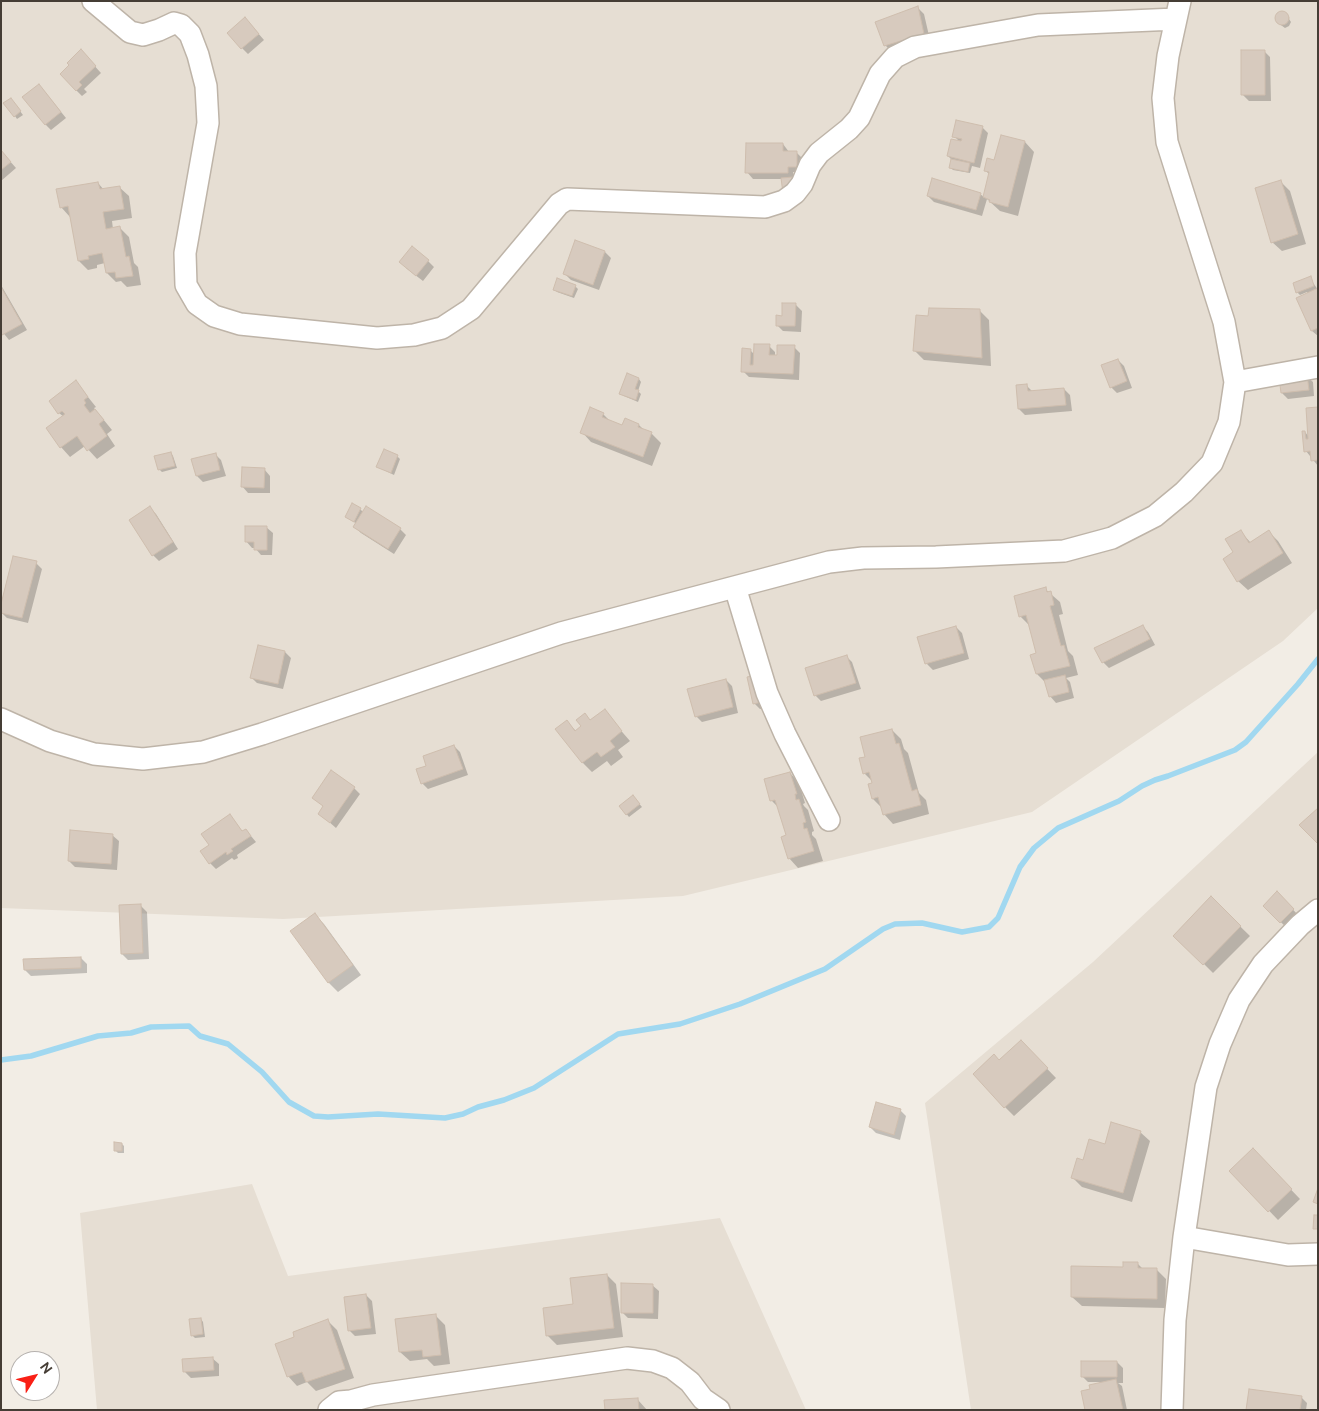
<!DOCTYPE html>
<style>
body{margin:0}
#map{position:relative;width:1319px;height:1411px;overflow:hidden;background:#f2ede5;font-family:Ubuntu,sans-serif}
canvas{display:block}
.frame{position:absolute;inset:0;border:2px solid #453d35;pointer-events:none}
.north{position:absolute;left:10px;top:1351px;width:50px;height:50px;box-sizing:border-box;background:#fff;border:1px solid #b5b1ae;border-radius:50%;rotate:54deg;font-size:14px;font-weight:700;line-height:20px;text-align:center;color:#453d35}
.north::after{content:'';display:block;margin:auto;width:18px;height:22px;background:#f92016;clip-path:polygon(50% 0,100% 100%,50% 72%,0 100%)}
</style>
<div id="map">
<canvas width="1319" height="1411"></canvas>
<div class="frame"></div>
<div class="north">N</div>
</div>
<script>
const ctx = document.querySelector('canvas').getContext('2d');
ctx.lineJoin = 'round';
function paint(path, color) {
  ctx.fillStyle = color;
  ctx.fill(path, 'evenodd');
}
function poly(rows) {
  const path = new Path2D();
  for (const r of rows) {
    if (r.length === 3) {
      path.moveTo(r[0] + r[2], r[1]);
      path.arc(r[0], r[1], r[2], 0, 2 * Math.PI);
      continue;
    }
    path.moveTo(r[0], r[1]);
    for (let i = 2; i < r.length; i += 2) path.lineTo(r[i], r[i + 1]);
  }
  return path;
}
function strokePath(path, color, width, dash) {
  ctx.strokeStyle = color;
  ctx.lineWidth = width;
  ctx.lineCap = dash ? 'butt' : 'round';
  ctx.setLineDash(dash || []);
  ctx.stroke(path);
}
paint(poly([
 [1,1,1318,1,1318,608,1283,641,1032,812,683,896,283,919,1,908],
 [1318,752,1318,1410,971,1410,925,1103,1093,962],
 [252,1184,288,1276,720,1218,806,1410,97,1410,80,1213]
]), '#e6ded3');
paint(poly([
 [918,8,924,14,930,40,892,52,886,46,877,22],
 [1280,13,1284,13,1287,16,1291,22,1289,26,1285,28,1278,23,1276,19,1277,15],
 [251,25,264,40,248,54,242,48],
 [81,51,101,73,84,89,87,92,82,96,76,90],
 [1264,51,1270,57,1271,101,1249,101,1243,95],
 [44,91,66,118,51,130,46,125],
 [13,102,23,115,17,119,15,116],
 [982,127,988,133,980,168,972,166,970,173,953,170,951,168,952,160,948,156,960,142,954,136],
 [1025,142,1034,152,1018,216,1000,211,987,199,982,216,934,202,928,196,980,194,984,197,990,175,985,170,995,162],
 [783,144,789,152,796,152,802,158,802,172,793,172,793,178,783,179,753,179,747,172],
 [1,151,16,168,1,181],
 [1281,182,1290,191,1306,244,1282,251,1272,242],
 [98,183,104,190,119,187,129,196,132,218,112,221,113,229,120,228,129,237,134,263,138,267,141,285,127,287,121,281,116,282,107,273,105,263,97,265,97,268,88,270,79,261,70,217,61,207],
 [605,252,611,258,599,290,571,280,565,274],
 [428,261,434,267,423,281,406,268],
 [1310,278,1318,290,1318,336,1312,331,1307,292,1300,295,1297,292],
 [1,285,27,330,9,340,1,330],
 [575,286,578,289,574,298,557,292,554,289],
 [796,305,802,311,801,332,783,331,777,325],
 [979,310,989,320,991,366,924,360,914,350,929,318],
 [769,346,775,352,775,356,794,347,800,353,799,380,749,377,743,371,750,350,755,355],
 [1118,360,1124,366,1132,388,1117,393,1111,387],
 [1306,376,1313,382,1314,396,1288,399,1282,393],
 [639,379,641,382,638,391,641,394,638,402,624,396,621,394],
 [76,382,96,407,94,408,112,430,107,434,115,446,97,459,85,446,70,457,61,447,47,428,64,417,59,413],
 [1027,386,1033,392,1064,389,1070,395,1072,411,1025,415,1019,409],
 [1318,409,1318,466,1306,451,1305,432,1309,437],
 [603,414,611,422,622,427,625,419,639,425,645,431,652,434,661,443,652,466,591,442,582,432],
 [171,453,173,456,177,468,162,472,159,469],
 [215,454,221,460,226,476,203,482,197,476],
 [397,456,400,459,394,475,378,467],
 [264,469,270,476,270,493,248,493,242,486],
 [150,508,156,514,178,549,159,561,153,555],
 [360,509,364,513,400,529,406,535,394,554,361,533,355,527,357,524,346,517],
 [266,527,273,533,272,555,261,555,255,548,252,548,246,541],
 [1240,531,1251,543,1269,532,1278,541,1292,563,1248,590,1238,581,1235,553],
 [36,563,42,569,28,623,7,618,1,612],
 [1045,589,1060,602,1063,614,1059,615,1068,651,1073,656,1078,675,1066,678,1070,682,1074,698,1056,703,1050,696,1047,684,1037,674,1038,654,1030,626,1020,616],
 [1142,626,1148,632,1155,645,1109,668,1103,662],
 [956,627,962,633,969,659,933,670,927,664,919,638],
 [285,652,291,658,283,689,257,683,251,677],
 [846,656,852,662,861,689,821,701,815,695],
 [765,674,776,706,760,709,754,703],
 [726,680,732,686,738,713,702,722,696,716],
 [604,711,630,741,618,750,623,757,611,766,607,761,592,772,583,763,557,729,567,722,576,731,583,726,585,715,591,721],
 [892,730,901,739,904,749,908,753,919,793,926,800,929,814,893,824,884,814,882,808,873,799,872,781,864,773,867,758],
 [454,746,460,752,468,775,428,789,422,783],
 [790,773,799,783,805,803,803,804,804,806,808,810,814,831,812,832,812,835,816,839,823,861,798,868,789,858,788,836,779,808,772,801,766,780],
 [354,788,360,794,336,828,320,814,324,807,314,798],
 [636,800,642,807,629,817,621,807],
 [229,816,243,832,246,830,256,842,237,855,238,858,234,860,232,858,216,869,210,863,211,845],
 [112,835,119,841,117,870,75,867,69,861],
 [1277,893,1299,916,1287,928,1264,906],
 [1211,898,1250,936,1213,973,1175,935],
 [141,906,147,912,149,959,128,960,122,954],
 [315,915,324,924,361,975,338,992,329,983,292,931],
 [81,958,87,964,87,973,31,976,25,970],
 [1030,1051,1056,1078,1014,1116,1005,1107,1000,1061],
 [900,1110,906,1116,900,1140,876,1133,870,1127],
 [1140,1132,1150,1141,1132,1202,1082,1187,1073,1178,1084,1161],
 [122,1144,124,1146,124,1153,118,1153,115,1150],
 [1253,1150,1300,1199,1278,1220,1231,1171],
 [1137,1263,1143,1269,1156,1269,1166,1279,1165,1308,1082,1306,1072,1297,1124,1269],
 [607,1275,616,1284,623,1337,557,1345,547,1335],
 [652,1285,659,1291,658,1319,628,1318,622,1312],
 [366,1295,372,1301,376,1334,355,1336,349,1330],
 [436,1316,445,1325,450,1364,434,1366,427,1359,410,1361,400,1352],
 [201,1319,203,1322,205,1337,195,1338,192,1335],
 [328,1321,337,1330,354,1378,316,1391,307,1382,297,1386,288,1376,296,1338],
 [212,1358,219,1364,219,1376,191,1378,185,1372],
 [1117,1362,1123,1368,1123,1383,1118,1383,1122,1386,1127,1410,1087,1410,1092,1390,1100,1382,1088,1382,1082,1376],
 [1301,1397,1307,1403,1306,1410,1248,1410],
 [638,1400,647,1410,606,1410]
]), '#0003');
strokePath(poly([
 [1,1060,31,1056,98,1036,131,1033,151,1027,189,1026,200,1036,228,1044,262,1072,289,1102,314,1116,328,1117,378,1114,445,1118,463,1114,478,1107,504,1100,534,1088,618,1034,680,1024,740,1004,825,969,883,929,895,924,922,923,962,932,989,927,998,918,1020,867,1034,848,1058,828,1119,801,1142,786,1155,780,1168,776,1235,750,1246,742,1298,684,1318,659]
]), '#a1d8f0', 5.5);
const building = poly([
 [918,6,924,34,884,46,875,22,918,6],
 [1282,18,7],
 [245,17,259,34,241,49,227,33,245,17],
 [81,49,96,66,79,82,82,85,76,91,60,74,69,65,67,63,81,49],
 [1241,50,1265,50,1265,95,1241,95,1241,50],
 [39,84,61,112,45,125,22,97,39,84],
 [11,98,21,111,14,117,3,103,11,98],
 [956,120,983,126,974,163,947,156,951,139,961,141,962,139,952,137,956,120],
 [1001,135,1025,141,1008,207,989,202,990,200,983,197,989,172,984,171,987,158,994,160,1001,135],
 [746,143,783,143,783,151,797,151,797,167,788,167,788,173,745,173,746,143],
 [1,150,11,162,1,170,1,150],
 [951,159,970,163,968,172,949,168,951,159],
 [804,176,783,193,781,178,804,176],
 [932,178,981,193,976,210,927,196,932,178],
 [1281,180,1298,234,1271,243,1255,188,1281,180],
 [98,182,100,189,120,186,124,209,103,212,106,229,120,226,126,257,129,256,133,276,116,278,115,272,106,273,102,253,88,256,89,259,78,261,68,206,60,208,56,189,98,182],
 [575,240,605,251,593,285,563,274,575,240],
 [412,246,429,260,416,276,399,262,412,246],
 [1311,276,1314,286,1296,293,1293,283,1311,276],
 [557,278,576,285,572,296,553,290,557,278],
 [1,287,22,324,2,335,1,333,1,287],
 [1318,288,1318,328,1311,331,1296,298,1318,288],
 [782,303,796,303,795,326,776,326,776,315,782,316,782,303],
 [929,308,980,309,982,358,913,351,916,315,928,316,929,308],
 [754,344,770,344,769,355,777,355,777,345,795,345,793,374,741,372,742,348,751,349,750,365,753,365,754,344],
 [1118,359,1127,381,1110,388,1101,365,1118,359],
 [627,373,639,378,635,389,639,390,636,400,619,394,627,373],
 [1307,374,1309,390,1281,393,1279,377,1307,374],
 [76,380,88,397,84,400,86,403,84,405,90,413,95,409,104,420,99,424,107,436,87,451,77,436,60,448,46,428,65,414,62,411,58,414,49,401,76,380],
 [1027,384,1028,391,1064,388,1066,405,1018,409,1016,385,1027,384],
 [590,407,604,413,602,417,622,425,625,418,639,424,638,427,652,432,643,457,580,433,590,407],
 [1318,407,1318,460,1311,461,1310,451,1304,452,1302,431,1305,431,1306,439,1308,439,1306,408,1318,407],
 [384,449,398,455,391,473,376,467,384,449],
 [171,452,175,466,158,470,154,456,171,452],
 [216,453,220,470,196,476,191,459,216,453],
 [242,467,265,468,264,488,241,487,242,467],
 [352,503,361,508,354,522,345,517,352,503],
 [150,506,173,542,152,556,129,520,150,506],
 [366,506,401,528,388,549,353,527,366,506],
 [245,526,267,526,267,550,254,550,254,542,245,542,245,526],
 [1241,530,1249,543,1269,530,1283,553,1237,582,1223,559,1233,552,1225,539,1241,530],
 [13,556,37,561,22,618,1,613,1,604,13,556],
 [1046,587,1047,592,1051,591,1054,605,1050,606,1061,646,1064,645,1070,666,1036,674,1030,655,1036,653,1026,615,1019,617,1014,596,1046,587],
 [1143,625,1150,639,1102,663,1094,648,1143,625],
 [956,626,964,653,925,664,917,637,956,626],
 [258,645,285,651,278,684,250,678,258,645],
 [847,655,856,683,814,696,805,668,847,655],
 [765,673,771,700,753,704,747,677,765,673],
 [1065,675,1069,692,1049,697,1044,680,1065,675],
 [726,679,733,707,695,717,687,689,726,679],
 [605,709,622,731,610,741,615,747,601,757,597,752,582,763,555,729,567,720,575,731,581,726,576,720,585,713,590,720,605,709],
 [892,729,896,744,899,743,912,791,917,789,921,805,883,815,878,797,872,799,868,784,872,783,869,772,863,774,859,758,865,757,860,737,892,729],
 [454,745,463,769,421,784,416,769,426,766,423,756,454,745],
 [331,770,355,787,330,823,318,814,323,806,312,798,331,770],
 [790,772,797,794,795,794,796,800,799,799,806,822,803,823,804,829,807,828,814,851,788,859,781,837,786,835,775,800,770,801,764,779,790,772],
 [633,795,640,804,626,815,619,806,633,795],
 [1318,808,1318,844,1299,825,1318,808],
 [230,814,242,831,246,829,251,836,231,849,233,851,227,855,226,852,209,864,200,851,209,845,201,834,230,814],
 [70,830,113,834,111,864,68,861,70,830],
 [1277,891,1294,909,1280,923,1263,906,1277,891],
 [1211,896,1241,926,1203,965,1173,936,1211,896],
 [141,904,143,953,121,954,119,905,141,904],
 [315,913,353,965,328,983,290,931,315,913],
 [81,957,81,968,24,970,23,959,81,957],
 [1021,1040,1048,1068,1004,1108,973,1074,994,1054,999,1060,1021,1040],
 [876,1102,901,1109,894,1135,869,1127,876,1102],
 [1111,1122,1141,1131,1123,1193,1071,1178,1077,1158,1083,1160,1089,1139,1105,1144,1111,1122],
 [114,1142,122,1143,122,1151,114,1151,114,1142],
 [1253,1148,1292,1189,1268,1212,1229,1171,1253,1148],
 [1318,1188,1318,1204,1313,1202,1318,1188],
 [1314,1215,1318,1215,1318,1229,1313,1229,1314,1215],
 [1123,1262,1138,1262,1138,1268,1157,1268,1157,1299,1071,1297,1071,1266,1123,1267,1123,1262],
 [607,1274,614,1328,546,1336,543,1308,573,1304,570,1278,607,1274],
 [621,1283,653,1284,653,1313,621,1313,621,1283],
 [366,1294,371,1328,348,1331,344,1297,366,1294],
 [436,1314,441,1355,423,1357,422,1350,399,1352,395,1319,436,1314],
 [201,1318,203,1334,191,1336,189,1319,201,1318],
 [328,1319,345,1369,306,1382,302,1372,287,1377,275,1344,294,1337,293,1332,328,1319],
 [213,1357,214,1370,183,1372,182,1359,213,1357],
 [1081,1361,1117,1361,1117,1377,1081,1377,1081,1361],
 [1116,1379,1123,1410,1085,1410,1081,1391,1090,1389,1089,1385,1116,1379],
 [1249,1389,1302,1396,1300,1410,1246,1410,1249,1389],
 [638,1398,639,1410,605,1410,604,1400,638,1398]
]);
paint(building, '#d7cabe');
strokePath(building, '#cfbeae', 1);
const minor = poly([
 [93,1,130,32,143,35,159,30,174,23,181,25,190,34,198,55,206,86,208,123,185,253,186,285,197,304,214,316,240,324,377,338,414,335,442,328,471,309,559,204,567,199,765,207,784,201,795,193,802,184,810,165,819,153,849,129,859,118,880,74,895,57,915,47,1038,25,1176,19],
 [1235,382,1318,367],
 [735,587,767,693,785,734,829,820],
 [1,719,50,741,94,754,143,759,203,752,262,734,561,633,829,562,863,558,936,557,1064,551,1112,538,1155,516,1184,492,1212,463,1229,422,1235,382,1224,322,1167,142,1163,98,1168,56,1180,1],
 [1184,1237,1288,1255,1318,1254],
 [329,1410,339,1402,351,1401,373,1395,627,1358,653,1361,672,1368,690,1382,703,1399,719,1410],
 [1172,1410,1175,1320,1184,1237,1206,1087,1220,1044,1239,1000,1263,964,1300,925,1318,910]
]);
strokePath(minor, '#beb4a8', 24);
strokePath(minor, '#fff', 21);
</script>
